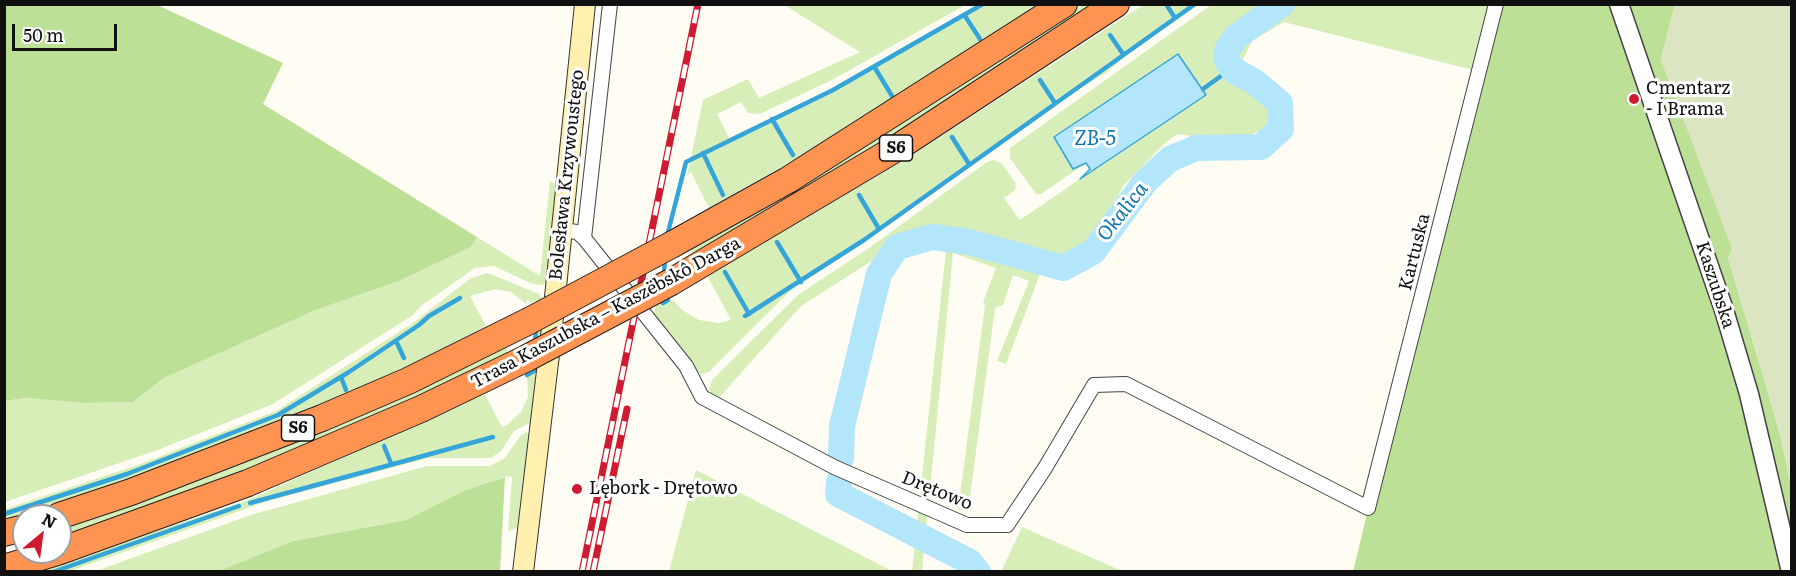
<!DOCTYPE html>
<meta charset="utf-8">
<style>
body{margin:0}
#map{position:relative;width:1796px;height:576px;overflow:hidden;background:#fffcf4;font-family:Literata,serif}
canvas{display:block}
.frame{position:absolute;inset:0;border:6px solid #101010;pointer-events:none}
.north{position:absolute;left:12px;top:504px;width:60px;height:60px;box-sizing:border-box;background:#fff;border:2px solid #9f9f9f;border-radius:50%;rotate:29deg;font-size:16px;font-weight:700;line-height:24px;text-align:center;color:#101010}
.north::after{content:'';display:block;margin:auto;width:21px;height:27px;background:#ce1b31;clip-path:polygon(50% 0,100% 100%,50% 72%,0 100%)}
.scale{position:absolute;left:12px;top:24px;width:105px;height:27px;box-sizing:border-box;border:3px solid #101010;border-top:0;padding-left:8px;font-size:18px;line-height:21px;white-space:nowrap;color:#101010;-webkit-text-stroke:4px #fff;paint-order:stroke}
</style>
<div id="map">
<canvas width="1796" height="576"></canvas>
<div class="frame"></div>
<div class="north">N</div>
<div class="scale">50 m</div>
</div>
<script>
const ctx = document.querySelector('canvas').getContext('2d');
ctx.lineJoin = 'round';
function paint(path, color) {
  ctx.fillStyle = color;
  ctx.fill(path, 'evenodd');
}
function poly(rows) {
  const path = new Path2D();
  for (const r of rows) {
    path.moveTo(r[0], r[1]);
    for (let i = 2; i < r.length; i += 2) path.lineTo(r[i], r[i + 1]);
  }
  return path;
}
function strokePath(path, color, width, dash) {
  ctx.strokeStyle = color;
  ctx.lineWidth = width;
  ctx.lineCap = dash ? 'butt' : 'round';
  ctx.setLineDash(dash || []);
  ctx.stroke(path);
}
function write(font, color, halo, rows, align = 'center') {
  ctx.font = font + ' Literata,serif';
  ctx.lineWidth = 6;
  ctx.setLineDash([]);
  ctx.textBaseline = 'middle';
  ctx.strokeStyle = halo;
  ctx.fillStyle = color;
  for (const [text, x, y, turn = 0] of rows) {
    ctx.save();
    ctx.translate(x, y);
    ctx.rotate((+turn || 0) * Math.PI / 180);
    ctx.textAlign = isNaN(turn) ? turn : align;
    if (halo) ctx.strokeText(text, 0, 0);
    ctx.fillText(text, 0, 0);
    ctx.restore();
  }
}
paint(poly([
 [784,5,965,5,832,80,760,114,748,113,741,102,717,114,729,138,832,89,980,5,1041,5,844,131,709,208,691,172,687,176,703,100,748,79,759,98,860,52],
 [1083,5,1098,5,940,109,693,257,692,247,980,73],
 [1143,5,1198,5,1131,51,1106,73,1077,90,865,241,790,291,709,372,702,374,693,370,653,318,665,266,664,302,669,300,671,302,673,301,672,298,682,310,699,320,719,323,731,320,708,277,716,271,911,156],
 [1211,5,1489,5,1473,70,1284,22,1252,41,1240,66,1246,73,1242,78,1276,115,1265,128,1237,142,1177,134,1163,145,1124,185,1099,229,1067,258,1045,261,1006,364,997,361,1029,281,1013,275,1003,305,995,308,968,512,958,510,985,305,983,302,996,268,953,253,922,571,912,571,946,250,936,247,940,237,933,238,909,254,889,250,801,306,716,401,709,390,712,380,798,295,869,248,987,162,994,160,1001,163,1016,183,1015,190,1004,198,1020,220,1080,179,1090,169,1086,163,1041,194,1036,194,1010,158,1010,148],
 [550,181,555,184,559,192,548,280,543,285,532,284,494,266,475,268,421,306,413,315,273,404,158,450,5,502,5,401,26,398,84,403,133,402,164,378,316,310,399,281,471,247,477,237,540,276],
 [488,273,539,294,546,306,532,422,514,431,501,451,491,458,428,458,268,501,70,571,39,571,251,499,476,397,485,395,502,427,507,425,521,412,528,397,527,374,534,371,538,306,537,300,531,303,529,300,526,301,528,305,511,292,495,289,470,296,486,326,456,343,357,389,242,436,139,476,5,521,5,509,135,466,276,411,413,323,471,278],
 [507,346,507,356,473,373,244,474,60,540,60,527,433,381],
 [526,432,530,435,528,477,523,477,517,528,508,531,512,477,507,476,463,491,406,520,293,541,219,571,93,572,251,515,427,466,490,466,505,458,520,436],
 [696,470,892,571,669,571],
 [1022,527,1122,571,1001,572]
]), '#d8eeb9');
paint(poly([
 [5,4,157,5,283,63,263,104,477,237,471,247,399,281,316,310,164,378,133,402,84,403,26,398,5,401],
 [1489,5,1675,5,1661,59,1733,250,1728,257,1779,430,1791,485,1791,571,1353,572],
 [505,477,500,571,219,571,293,541,406,520,463,491]
]), '#bde097');
paint(poly([
 [1675,4,1791,5,1791,485,1779,430,1728,257,1732,249,1661,59]
]), '#dce5c1');
const water = poly([
 [1178,54,1206,95,1080,179,1090,169,1086,163,1073,169,1054,137,1178,54]
]);
paint(water, '#b3e6fb');
strokePath(water, '#34a4d9', 1.5);
strokePath(poly([
 [1166,4,1175,18],
 [965,16,980,39],
 [1110,35,1123,54],
 [875,68,892,96],
 [1040,80,1055,103],
 [1203,89,1232,68],
 [772,119,793,155],
 [952,137,969,164],
 [703,153,723,195],
 [859,195,879,229],
 [666,240,686,162,833,90,983,4],
 [777,242,801,282],
 [725,272,749,314],
 [664,276,665,257],
 [663,296,663,303,668,300],
 [745,316,864,240,1195,4],
 [396,341,404,358],
 [535,345,536,326],
 [527,375,534,371,534,365],
 [341,377,346,390],
 [384,446,391,463],
 [250,503,493,437],
 [4,514,127,474,278,415,349,372,419,325,429,316,460,298],
 [53,572,239,506]
]), '#34a4d9', 4.5);
strokePath(poly([
 [841,458,842,426,879,274,897,247,932,237,969,242,1063,268,1093,252,1145,182,1170,159,1196,148,1261,147,1281,129,1280,103,1255,82,1233,70,1227,61,1227,50,1236,37,1282,4],
 [839,482,838,494,970,562,978,572]
]), '#b3e6fb', 26);
const minor = poly([
 [561,230,577,232,584,238,686,366,702,397,834,467,967,525,1007,525,1045,468,1094,385,1126,384,1368,508,1496,4],
 [584,238,610,4]
]);
const tertiary = poly([
 [1619,4,1724,310,1749,394,1791,572]
]);
const secondary = poly([
 [523,572,550,346,585,4]
]);
const motorway = poly([
 [673,244,788,180,1064,4],
 [671,282,900,146,1116,4],
 [59,516,131,492,322,418,408,381,529,321],
 [4,533,24,528],
 [60,551,248,483,421,409,527,358],
 [4,568,57,552]
]);
strokePath(minor, '#434343', 16);
strokePath(tertiary, '#434343', 21);
strokePath(secondary, '#323232', 22);
strokePath(motorway, '#212121', 28);
strokePath(minor, '#fff', 14);
strokePath(tertiary, '#fff', 18);
strokePath(secondary, '#fff0af', 20);
strokePath(motorway, '#ff9452', 26);
const rail = poly([
 [582,572,698,4],
 [593,572,627,409]
]);
strokePath(rail, '#ce1b31', 7);
strokePath(rail, '#fff', 4.5, [14]);
const motorwayBridge = poly([
 [529,321,673,244],
 [527,358,671,282]
]);
strokePath(motorwayBridge, '#212121', 28, []);
strokePath(motorwayBridge, '#ff9452', 26);
for (const [x, y, r, color] of [
 [1634,99,6,"#ce1b31"],
 [577,489,6,"#ce1b31"]
]) {
  const dot = new Path2D();
  dot.arc(x, y, r, 0, 2 * Math.PI);
  ctx.fillStyle = color;
  ctx.fill(dot);
  strokePath(dot, '#fff', 2);
}
for (const [x, y, w] of [
 [896,148,33],
 [298,428,33]
]) {
  const box = new Path2D();
  box.roundRect(x - w / 2, y - 13, w, 26, 4.5);
  ctx.fillStyle = '#fff';
  ctx.fill(box);
  strokePath(box, '#101010', 1.5);
}
write('bold 16px', '#101010', null, [
 ["S6",896,148],
 ["S6",298,428]
]);
write('18px', '#101010', '#fff', [
 ["Cmentarz",1646,89],
 ["- I Brama",1646,110],
 ["Lębork - Drętowo",589,489]
], 'left');
write('18px', '#101010', '#fff', [
 ["Bolesława Krzywoustego",567,175,-84],
 ["Kartuska",1415,252,-76],
 ["Kaszubska",1715,285,72],
 ["Trasa Kaszubska – Kaszëbskô Darga",606,313,-28],
 ["Drętowo",937,491,22]
]);
write('italic 20px', '#0d74af', '#fff', [
 ["ZB-5",1095,139],
 ["Okalica",1123,212,-52]
]);
</script>
